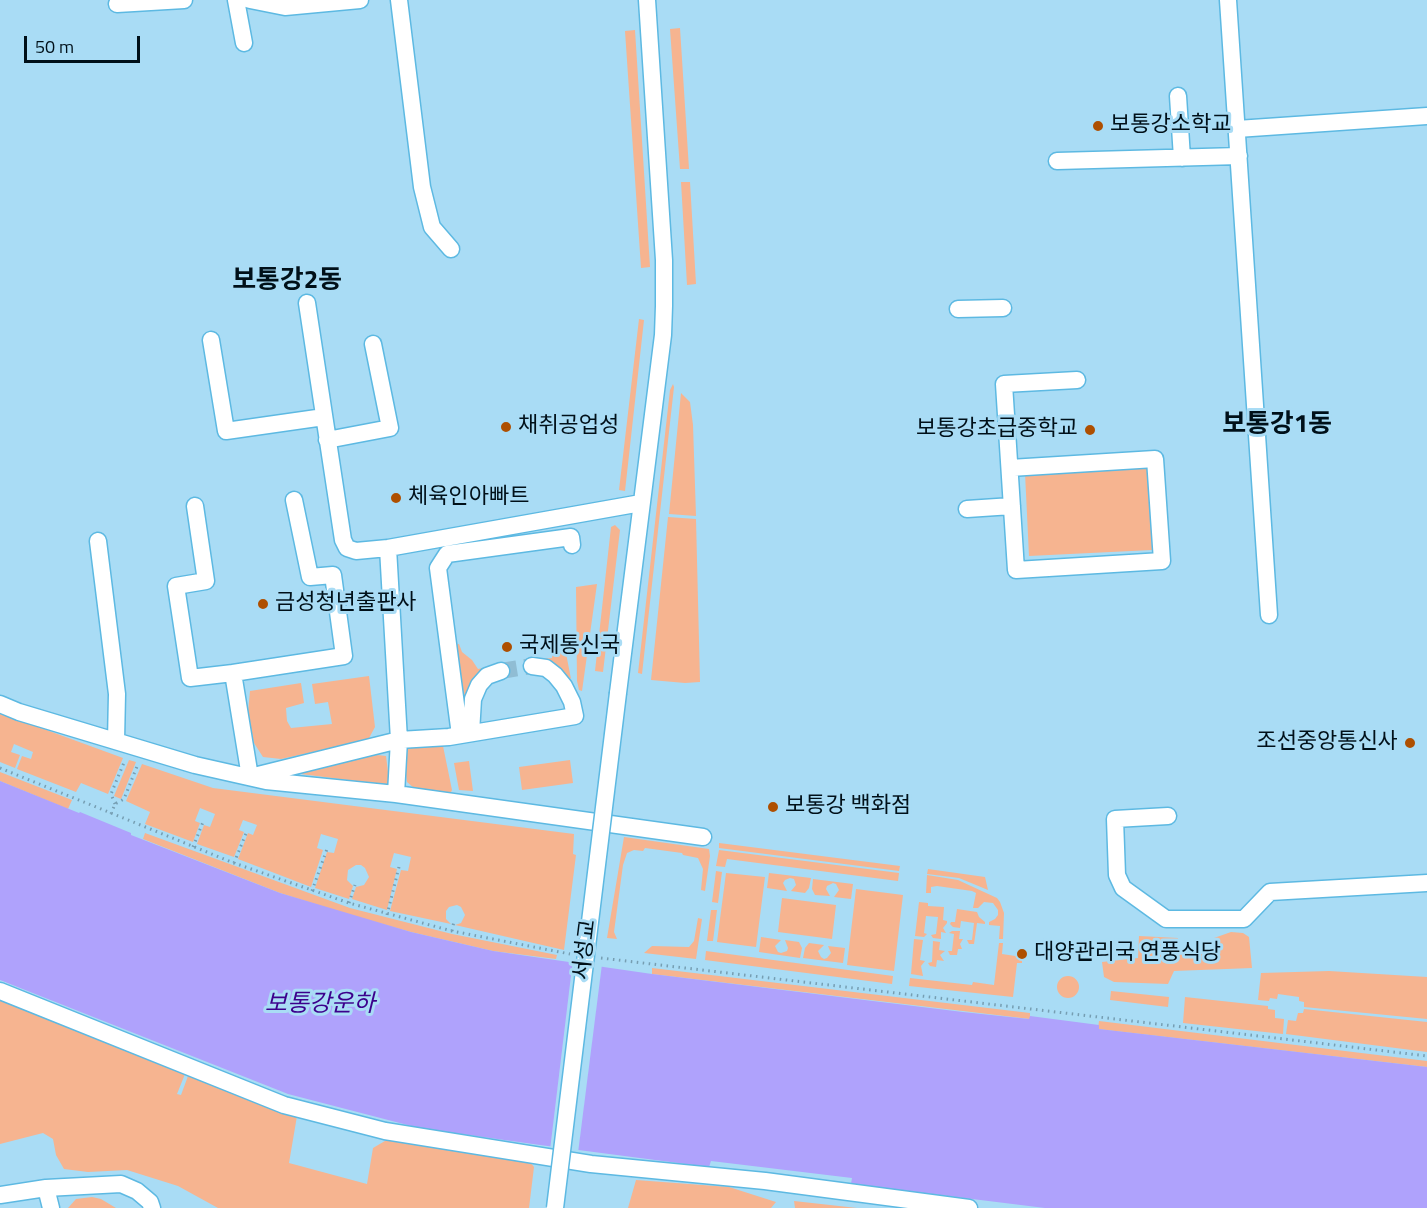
<!DOCTYPE html>
<meta charset="utf-8">
<style>
body{margin:0}
#map{position:relative;width:1427px;height:1208px;overflow:hidden;background:#a9dcf5;font-family:"Titillium Web",sans-serif}
canvas{display:block}
.scale{position:absolute;left:24px;top:36px;width:116px;height:27px;box-sizing:border-box;border:3px solid #001019;border-top:0;padding-left:8px;font-size:18px;line-height:21px;white-space:nowrap;color:#001019;-webkit-text-stroke:4px #a9dcf5;paint-order:stroke}
</style>
<div id="map">
<canvas width="1427" height="1208"></canvas>
<div class="scale">50 m</div>
</div>
<script>
const ctx = document.querySelector('canvas').getContext('2d');
ctx.lineJoin = 'round';
function paint(path, color) {
  ctx.fillStyle = color;
  ctx.fill(path, 'evenodd');
}
function poly(rows) {
  const path = new Path2D();
  for (const r of rows) {
    if (r.length === 3) {
      path.moveTo(r[0] + r[2], r[1]);
      path.arc(r[0], r[1], r[2], 0, 2 * Math.PI);
      continue;
    }
    path.moveTo(r[0], r[1]);
    for (let i = 2; i < r.length; i += 2) path.lineTo(r[i], r[i + 1]);
  }
  return path;
}
function strokePath(path, color, width, dash) {
  ctx.strokeStyle = color;
  ctx.lineWidth = width;
  ctx.lineCap = dash ? 'butt' : 'round';
  ctx.setLineDash(dash || []);
  ctx.stroke(path);
}
function write(font, color, halo, rows, align = 'center') {
  ctx.font = font + ' "Titillium Web","Noto Sans KR",sans-serif';
  ctx.lineWidth = 6;
  ctx.setLineDash([]);
  ctx.textBaseline = 'middle';
  ctx.strokeStyle = halo;
  ctx.fillStyle = color;
  for (const [text, x, y, turn = 0] of rows) {
    ctx.save();
    ctx.translate(x, y);
    ctx.rotate((+turn || 0) * Math.PI / 180);
    ctx.textAlign = isNaN(turn) ? turn : align;
    if (halo) ctx.strokeText(text, 0, 0);
    ctx.fillText(text, 0, 0);
    ctx.restore();
  }
}
paint(poly([
 [680,28,689,169,680,169,670,29],
 [635,30,650,267,641,268,625,31],
 [681,182,690,182,696,284,687,285],
 [639,319,644,320,625,491,619,490],
 [673,384,674,387,642,674,638,673,670,390],
 [681,393,690,402,693,425,696,516,669,514],
 [1148,468,1152,550,1029,556,1025,473],
 [668,517,696,519,700,682,685,683,651,680],
 [615,525,620,530,603,672,595,671,611,527],
 [597,584,582,691,579,690,577,681,576,587],
 [561,636,564,643,571,679,565,674,531,660,552,658,554,645],
 [459,644,462,652,472,660,478,669,498,665,466,699,461,696,451,645],
 [369,676,375,727,368,740,281,759,263,757,254,743,248,712,250,691,301,683,304,703,286,708,287,721,291,728,332,724,328,702,315,704,312,684],
 [0,713,123,758,108,794,81,783,76,792,17,769,22,756,31,759,33,752,14,744,11,752,20,755,15,768,0,762],
 [438,743,443,746,452,790,450,794,414,788,407,782,403,753,406,749],
 [377,755,386,756,389,780,387,785,293,773,294,770],
 [129,760,136,762,121,799,114,796],
 [570,760,573,783,522,790,519,767],
 [469,761,473,791,459,790,454,763],
 [142,764,213,788,574,834,573,854,576,855,564,950,455,925,461,923,465,915,461,907,457,905,449,907,446,911,446,919,451,924,390,911,401,870,408,871,411,857,394,853,390,867,397,869,387,910,352,899,356,887,364,885,369,877,365,868,361,865,356,865,348,870,347,880,353,886,349,899,315,888,327,852,334,853,338,839,321,834,317,848,323,850,311,887,238,859,248,833,253,835,257,825,243,820,239,830,244,832,234,857,197,844,204,825,210,827,215,814,200,808,195,821,200,823,193,842,145,824,150,812,126,801],
 [0,772,72,800,68,809,0,781],
 [145,833,350,908,452,934,557,955,556,959,493,951,411,932,350,915,280,893,143,839],
 [624,837,709,849,710,856,705,891,701,890,703,869,698,858,683,855,682,853,645,848,643,851,634,850,627,853,623,865,614,932,617,939,607,938],
 [719,843,900,866,899,871,719,848],
 [719,850,899,873,898,881,727,859,725,867,716,866],
 [928,869,985,877,988,890,959,878,927,874],
 [716,871,722,872,718,903,712,902],
 [726,873,765,877,756,947,717,942],
 [769,873,811,878,809,888,805,893,791,891,796,885,794,879,790,878,785,880,783,883,787,891,767,888],
 [927,875,958,880,997,898,1000,902,1004,913,1003,939,999,939,1000,926,989,925,989,922,995,919,998,915,998,910,993,903,984,902,978,908,973,908,976,893,972,891,937,886,931,887,931,893,926,893],
 [813,879,853,884,851,899,834,897,839,890,836,884,833,883,827,886,826,889,830,896,815,895,812,889],
 [856,889,903,895,894,971,847,965],
 [782,898,836,905,832,939,778,932],
 [919,902,928,903,928,906,944,907,943,920,947,921,947,923,943,928,946,933,941,932,941,939,933,938,931,935,936,934,938,917,926,916,924,933,927,934,924,937,915,936],
 [957,909,977,912,979,917,985,922,985,924,977,923,974,944,969,944,967,940,972,940,974,923,961,921,960,928,953,927,950,924,951,922,955,922],
 [711,910,717,910,713,941,707,941],
 [698,918,702,919,696,959,644,953,652,946,689,947,694,941],
 [952,931,960,931,959,939,963,939,960,944,962,949,958,949,957,955,950,955,948,951,952,951,954,934,949,933],
 [1231,932,1243,933,1249,937,1252,968,1174,971,1168,984,1114,982,1104,977,1102,962,1138,958,1139,936,1178,938,1178,949,1185,949,1187,954,1208,954,1210,949,1214,949,1214,938],
 [761,937,781,940,775,946,778,952,781,953,787,951,788,948,785,940,799,942,802,948,800,958,759,952],
 [914,939,923,940,920,960,925,961,921,966,923,976,911,974],
 [933,941,940,942,939,950,945,951,940,955,944,961,937,960,936,967,930,966,928,963,932,962],
 [809,943,824,945,818,951,821,957,824,959,827,958,831,953,828,946,845,948,843,963,803,958,805,948],
 [999,943,1003,943,1002,954,1022,957,1022,963,1017,963,1013,997,909,986,910,978,972,985,973,982,994,985],
 [706,951,893,976,892,984,705,960],
 [652,968,1030,1013,1030,1019,652,974],
 [1329,971,1427,977,1427,1019,1304,1007,1304,1002,1299,1001,1299,997,1278,994,1277,999,1270,998,1269,1001,1258,1000,1261,973],
 [1068,987,11],
 [1111,991,1169,997,1168,1007,1110,1000],
 [1185,997,1268,1006,1268,1009,1275,1010,1275,1018,1284,1019,1283,1034,1183,1023],
 [0,1000,185,1074,177,1094,181,1095,188,1076,297,1116,289,1163,367,1184,373,1148,390,1138,530,1162,534,1167,529,1208,218,1208,178,1186,127,1170,88,1172,64,1169,56,1155,53,1139,43,1133,0,1144],
 [1304,1009,1427,1022,1427,1052,1286,1034,1288,1020,1296,1021,1298,1013,1303,1013],
 [1099,1021,1427,1061,1427,1067,1098,1029],
 [636,1180,729,1187,776,1202,771,1208,628,1208],
 [92,1197,101,1199,116,1208,68,1208,76,1199],
 [794,1201,857,1208,795,1208]
]), '#f6b490');
paint(poly([
 [0,781,79,813,80,812,131,833,131,835,280,893,411,932,493,951,652,974,963,1012,1029,1019,1030,1016,1099,1025,1099,1029,1427,1067,1427,1208,1045,1208,851,1184,852,1178,711,1161,709,1167,540,1145,419,1128,288,1094,0,980]
]), '#afa2fc');
paint(poly([
 [573,959,602,964,578,1153,550,1150]
]), '#a9dcf5');
strokePath(poly([
 [501,671,532,666]
]), '#90bdd4', 16, [16, 8]);
const minor = poly([
 [236,0,244,43],
 [250,0,285,7,360,0],
 [399,0,422,187,432,227,451,249],
 [1228,0,1269,615],
 [117,4,184,0],
 [1178,96,1182,158],
 [1237,129,1427,116],
 [1057,161,1239,156],
 [307,303,343,540,347,548,356,551,388,548,641,503],
 [958,309,1003,308],
 [211,340,226,431,324,417],
 [327,440,390,428,373,344],
 [1010,468,1155,459,1162,561,1016,570,1004,384,1077,380],
 [294,500,310,577,333,575,344,656,233,673,250,777,399,740,449,737,575,716,572,702,564,686,555,675,546,668,532,666],
 [195,506,206,581,176,586,190,678,233,673],
 [967,509,1012,506],
 [98,541,117,694,116,741],
 [388,548,399,740,396,794],
 [618,693,663,335,664,306,664,260,647,0],
 [0,704,19,712,195,765,266,781,396,794,703,837],
 [471,733,473,699,479,685,487,676,501,671],
 [460,735,438,568,447,554,571,537,572,545],
 [1168,816,1115,819,1117,875,1123,888,1166,919,1244,919,1270,892,1427,883],
 [0,991,284,1105,385,1131,591,1164,765,1181,969,1208],
 [46,1188,51,1208],
 [0,1195,46,1188,121,1184,137,1191,150,1202,152,1208]
]);
strokePath(minor, '#5db9e2', 19);
strokePath(poly([
 [0,768,234,863,349,903,452,931,570,954],
 [115,804,111,794,125,760],
 [111,814,115,804,124,799,138,764],
 [193,847,203,822],
 [234,863,247,831],
 [312,891,327,849],
 [349,903,355,885],
 [387,915,399,867],
 [452,931,454,921],
 [601,958,1427,1056]
]), '#769eb2', 3, [1.5, 4.5]);
strokePath(minor, '#fff', 16);
const minorBridge = poly([
 [555,1208,618,693]
]);
strokePath(minorBridge, '#5db9e2', 19, []);
strokePath(minorBridge, '#fff', 16);
for (const [x, y, r, color] of [
 [1098,126,6,"#ae4f00"],
 [506,427,6,"#ae4f00"],
 [1090,430,6,"#ae4f00"],
 [396,498,6,"#ae4f00"],
 [263,604,6,"#ae4f00"],
 [507,647,6,"#ae4f00"],
 [1410,743,6,"#ae4f00"],
 [773,807,6,"#ae4f00"],
 [1022,954,6,"#ae4f00"]
]) {
  const dot = new Path2D();
  dot.arc(x, y, r, 0, 2 * Math.PI);
  ctx.fillStyle = color;
  ctx.fill(dot);
  strokePath(dot, '#a9dcf5', 2);
}
write('22px', '#001019', '#a9dcf5', [
 ["보통강소학교",1110,126],
 ["채취공업성",518,427],
 ["보통강초급중학교",1078,430,"right"],
 ["체육인아빠트",408,498],
 ["금성청년출판사",275,604],
 ["국제통신국",519,647],
 ["조선중앙통신사",1398,743,"right"],
 ["보통강 백화점",785,807],
 ["대양관리국 연풍식당",1034,954]
], 'left');
write('22px', '#001019', '#a9dcf5', [
 ["서성교",586,950,-83]
]);
write('italic 24px', '#3c008c', '#a9dcf5', [
 ["보통강운하",320,1005]
]);
write('bold 26px', '#001019', '#a9dcf5', [
 ["보통강2동",287,282],
 ["보통강1동",1277,426]
]);
</script>
